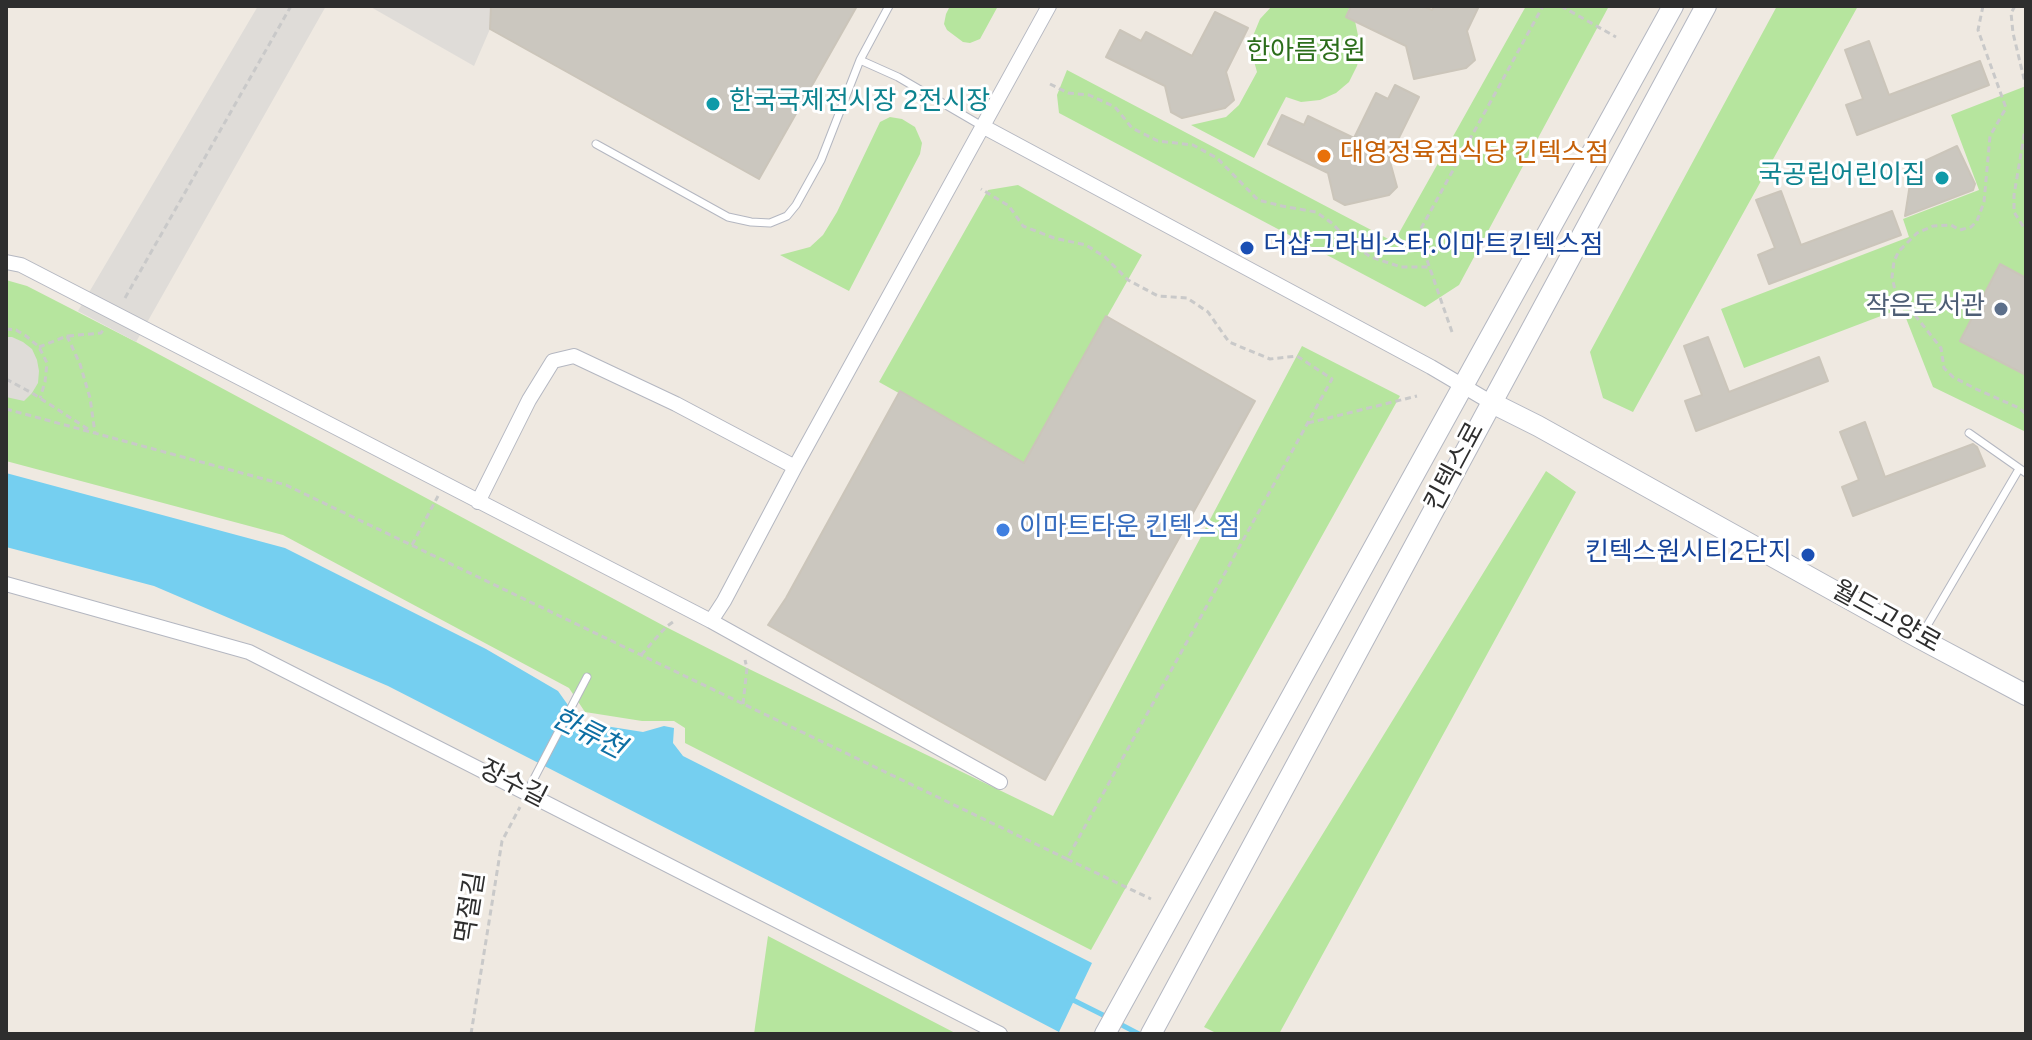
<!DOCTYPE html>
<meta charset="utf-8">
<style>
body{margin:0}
#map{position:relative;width:2032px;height:1040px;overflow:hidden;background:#efe9e1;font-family:Overpass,sans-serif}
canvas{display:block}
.frame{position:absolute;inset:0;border:8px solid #2e2e2e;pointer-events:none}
</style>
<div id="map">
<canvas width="2032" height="1040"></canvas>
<div class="frame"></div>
</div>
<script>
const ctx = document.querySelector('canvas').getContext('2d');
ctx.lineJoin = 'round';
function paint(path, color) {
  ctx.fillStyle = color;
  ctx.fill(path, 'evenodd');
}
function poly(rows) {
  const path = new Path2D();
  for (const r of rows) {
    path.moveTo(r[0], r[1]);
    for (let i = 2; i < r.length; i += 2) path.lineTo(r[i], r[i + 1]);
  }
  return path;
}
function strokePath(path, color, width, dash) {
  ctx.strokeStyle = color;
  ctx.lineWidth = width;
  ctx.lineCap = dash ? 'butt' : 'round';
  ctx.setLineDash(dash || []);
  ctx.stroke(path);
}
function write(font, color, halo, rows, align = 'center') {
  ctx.font = font + ' Overpass,"Noto Sans KR",sans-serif';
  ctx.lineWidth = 6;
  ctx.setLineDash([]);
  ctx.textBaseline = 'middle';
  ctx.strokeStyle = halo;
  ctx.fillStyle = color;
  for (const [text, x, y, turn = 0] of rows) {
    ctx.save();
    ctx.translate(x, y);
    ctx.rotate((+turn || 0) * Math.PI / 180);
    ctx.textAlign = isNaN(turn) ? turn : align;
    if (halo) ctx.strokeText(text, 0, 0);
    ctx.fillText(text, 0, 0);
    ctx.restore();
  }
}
paint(poly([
 [950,6,998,6,980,39,970,43,963,42,947,30,944,24,946,14],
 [1272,6,1350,6,1346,17,1355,21,1361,50,1357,66,1349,82,1336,93,1320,100,1301,102,1286,97,1254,158,1191,125,1226,117,1239,105,1257,72,1252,54,1253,36,1260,19],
 [1526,6,1609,6,1459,285,1425,307,1059,113,1057,95,1067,70,1394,242],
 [1777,6,1858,6,1633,412,1603,398,1590,352],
 [2026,86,2026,432,1933,387,1902,308,1744,368,1721,309,1909,237,1903,219,1979,190,1951,115],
 [890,117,902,119,915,127,922,143,920,154,849,291,780,255,810,247,823,235,837,212,880,122],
 [1018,185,1142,255,1024,463,879,382,988,190],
 [6,280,27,286,136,342,666,627,747,668,1053,816,1302,346,1400,396,1091,950,685,743,685,728,674,721,642,721,585,712,569,688,283,535,6,461],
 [1546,471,1576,492,1279,1034,1218,1034,1204,1027],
 [768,936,957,1034,754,1034]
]), '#b6e59e');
paint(poly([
 [258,6,326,6,136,342,78,311],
 [369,6,491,6,490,29,474,66],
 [6,337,12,337,23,342,32,349,37,360,39,371,38,383,32,393,24,401,6,397]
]), '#dfdcd8');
paint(poly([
 [6,473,285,548,486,649,558,691,580,722,643,732,664,726,674,728,673,743,683,756,1092,963,1059,1032,783,888,388,686,154,586,6,547]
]), '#75cff0');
strokePath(poly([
 [1069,998,1107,1017],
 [1116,1022,1139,1034]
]), '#75cff0', 5);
const building = poly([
 [491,6,857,6,759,179,490,29,491,6],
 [1351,6,1422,6,1432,10,1434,6,1479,6,1467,31,1475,60,1466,68,1414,79,1406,46,1346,17,1351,6],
 [1215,12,1248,28,1226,72,1234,100,1225,108,1182,118,1171,112,1165,86,1106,57,1120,30,1141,41,1146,32,1192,56,1215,12],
 [1869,41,1889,95,1980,61,1989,85,1857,135,1846,105,1863,99,1845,50,1869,41],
 [1395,85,1419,97,1389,158,1397,187,1389,195,1345,205,1334,199,1328,173,1268,144,1282,115,1304,125,1308,116,1354,138,1376,93,1388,99,1395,85],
 [1957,146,1975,184,1973,190,1905,216,1912,171,1916,165,1957,146],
 [1781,191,1801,245,1892,211,1901,235,1769,284,1758,255,1775,248,1756,200,1781,191],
 [2000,264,2026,278,2026,375,1960,341,2000,264],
 [1106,316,1255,401,1045,780,768,625,786,598,900,391,1024,463,1106,316],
 [1708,337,1729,392,1819,357,1828,381,1696,431,1685,401,1702,395,1684,346,1708,337],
 [1865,422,1885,477,1973,444,1977,447,1985,466,1853,516,1842,487,1859,480,1840,432,1865,422]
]);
paint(building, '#cbc7bf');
strokePath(building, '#cbc5ba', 2);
const service = poly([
 [860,60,898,77,982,126],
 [596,144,728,217,751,222,770,223,787,216,796,205,821,160,860,60,889,6],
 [1969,433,2026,473],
 [1921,636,2019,469],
 [527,792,587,677]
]);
const minor = poly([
 [984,127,1431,367,1492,403],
 [6,262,21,265,711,621,1000,782],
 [478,502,529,400,553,361,574,356,676,404,795,467],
 [6,584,249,652,1000,1034],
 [711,621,724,601,795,467,1049,6]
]);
const secondary = poly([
 [1492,403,1538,426,1919,638,2026,695],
 [1105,1034,1673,6],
 [1151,1034,1706,6]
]);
strokePath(service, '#b4b7c1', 9);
strokePath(minor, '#b4b7c1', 16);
strokePath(secondary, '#b4b7c1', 22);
strokePath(poly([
 [1561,6,1616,37],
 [1983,6,1978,30,2006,108,1990,136,1984,202,1977,221,1971,227,1960,230,1951,225,1933,226,1917,233,1899,251,1894,261,1892,277,1895,290,1941,348,1944,368,1953,377,1976,389,2019,408,2026,414],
 [2015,6,2011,13,2013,33,2026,87],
 [1050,84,1068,93,1089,95,1115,107,1132,128,1158,141,1193,145,1217,158,1258,200,1282,206,1316,212,1333,224,1349,242,1371,257,1401,267,1429,267],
 [2026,124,2014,195,2014,212,2026,231],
 [125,298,291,6],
 [6,329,16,330,26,336,39,347,47,363,45,382,40,398],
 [1452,332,1418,234,1543,6],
 [68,336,101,333,105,327],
 [39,347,67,336,80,364,90,398,95,433],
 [6,379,32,393,91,431],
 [6,409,286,485,1067,859,1332,379,1297,356,1270,359,1229,342,1208,312,1187,298,1158,296,1128,280,1105,257,1086,245,1054,238,1023,226,1009,206,981,189],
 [1308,423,1417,396],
 [412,545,438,496],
 [641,655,666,627,673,622],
 [743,704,747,668,745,660],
 [1067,859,1151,899],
 [471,1034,502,841,520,807]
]), '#c9c9c9', 3, [6, 4]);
strokePath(service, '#fff', 7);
strokePath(minor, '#fff', 14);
strokePath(secondary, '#fff', 20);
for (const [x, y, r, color] of [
 [713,104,8,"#0f9aa8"],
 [1324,156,8,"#e8710a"],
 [1942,178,8,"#0f9aa8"],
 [1247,248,8,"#1a4fb4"],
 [2001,309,8,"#5c6f8a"],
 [1003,530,8,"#3f7fe0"],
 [1808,555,8,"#1a4fb4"]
]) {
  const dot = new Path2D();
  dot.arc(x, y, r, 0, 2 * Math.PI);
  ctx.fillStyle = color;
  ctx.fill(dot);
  strokePath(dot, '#fff', 3);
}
write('26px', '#2c6e1b', '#fff', [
 ["한아름정원",1306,54]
]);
write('26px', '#0d838f', '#fff', [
 ["한국국제전시장 2전시장",729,104],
 ["국공립어린이집",1926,178,"right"]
], 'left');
write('26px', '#c56008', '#fff', [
 ["대영정육점식당 킨텍스점",1340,156]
], 'left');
write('26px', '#164399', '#fff', [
 ["더샵그라비스타.이마트킨텍스점",1263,248],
 ["킨텍스원시티2단지",1792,555,"right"]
], 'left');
write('26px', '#4e5e75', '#fff', [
 ["작은도서관",1985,309]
], 'right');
write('26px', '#2e2e2e', '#fff', [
 ["킨텍스로",1457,468,-62],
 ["월드고양로",1885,619,29],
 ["장수길",512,786,27],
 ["멱절길",473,908,-81]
]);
write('26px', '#366cbe', '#fff', [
 ["이마트타운 킨텍스점",1019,530]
], 'left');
write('italic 28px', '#0d6fa3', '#fff', [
 ["한류천",587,736,27]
]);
</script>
